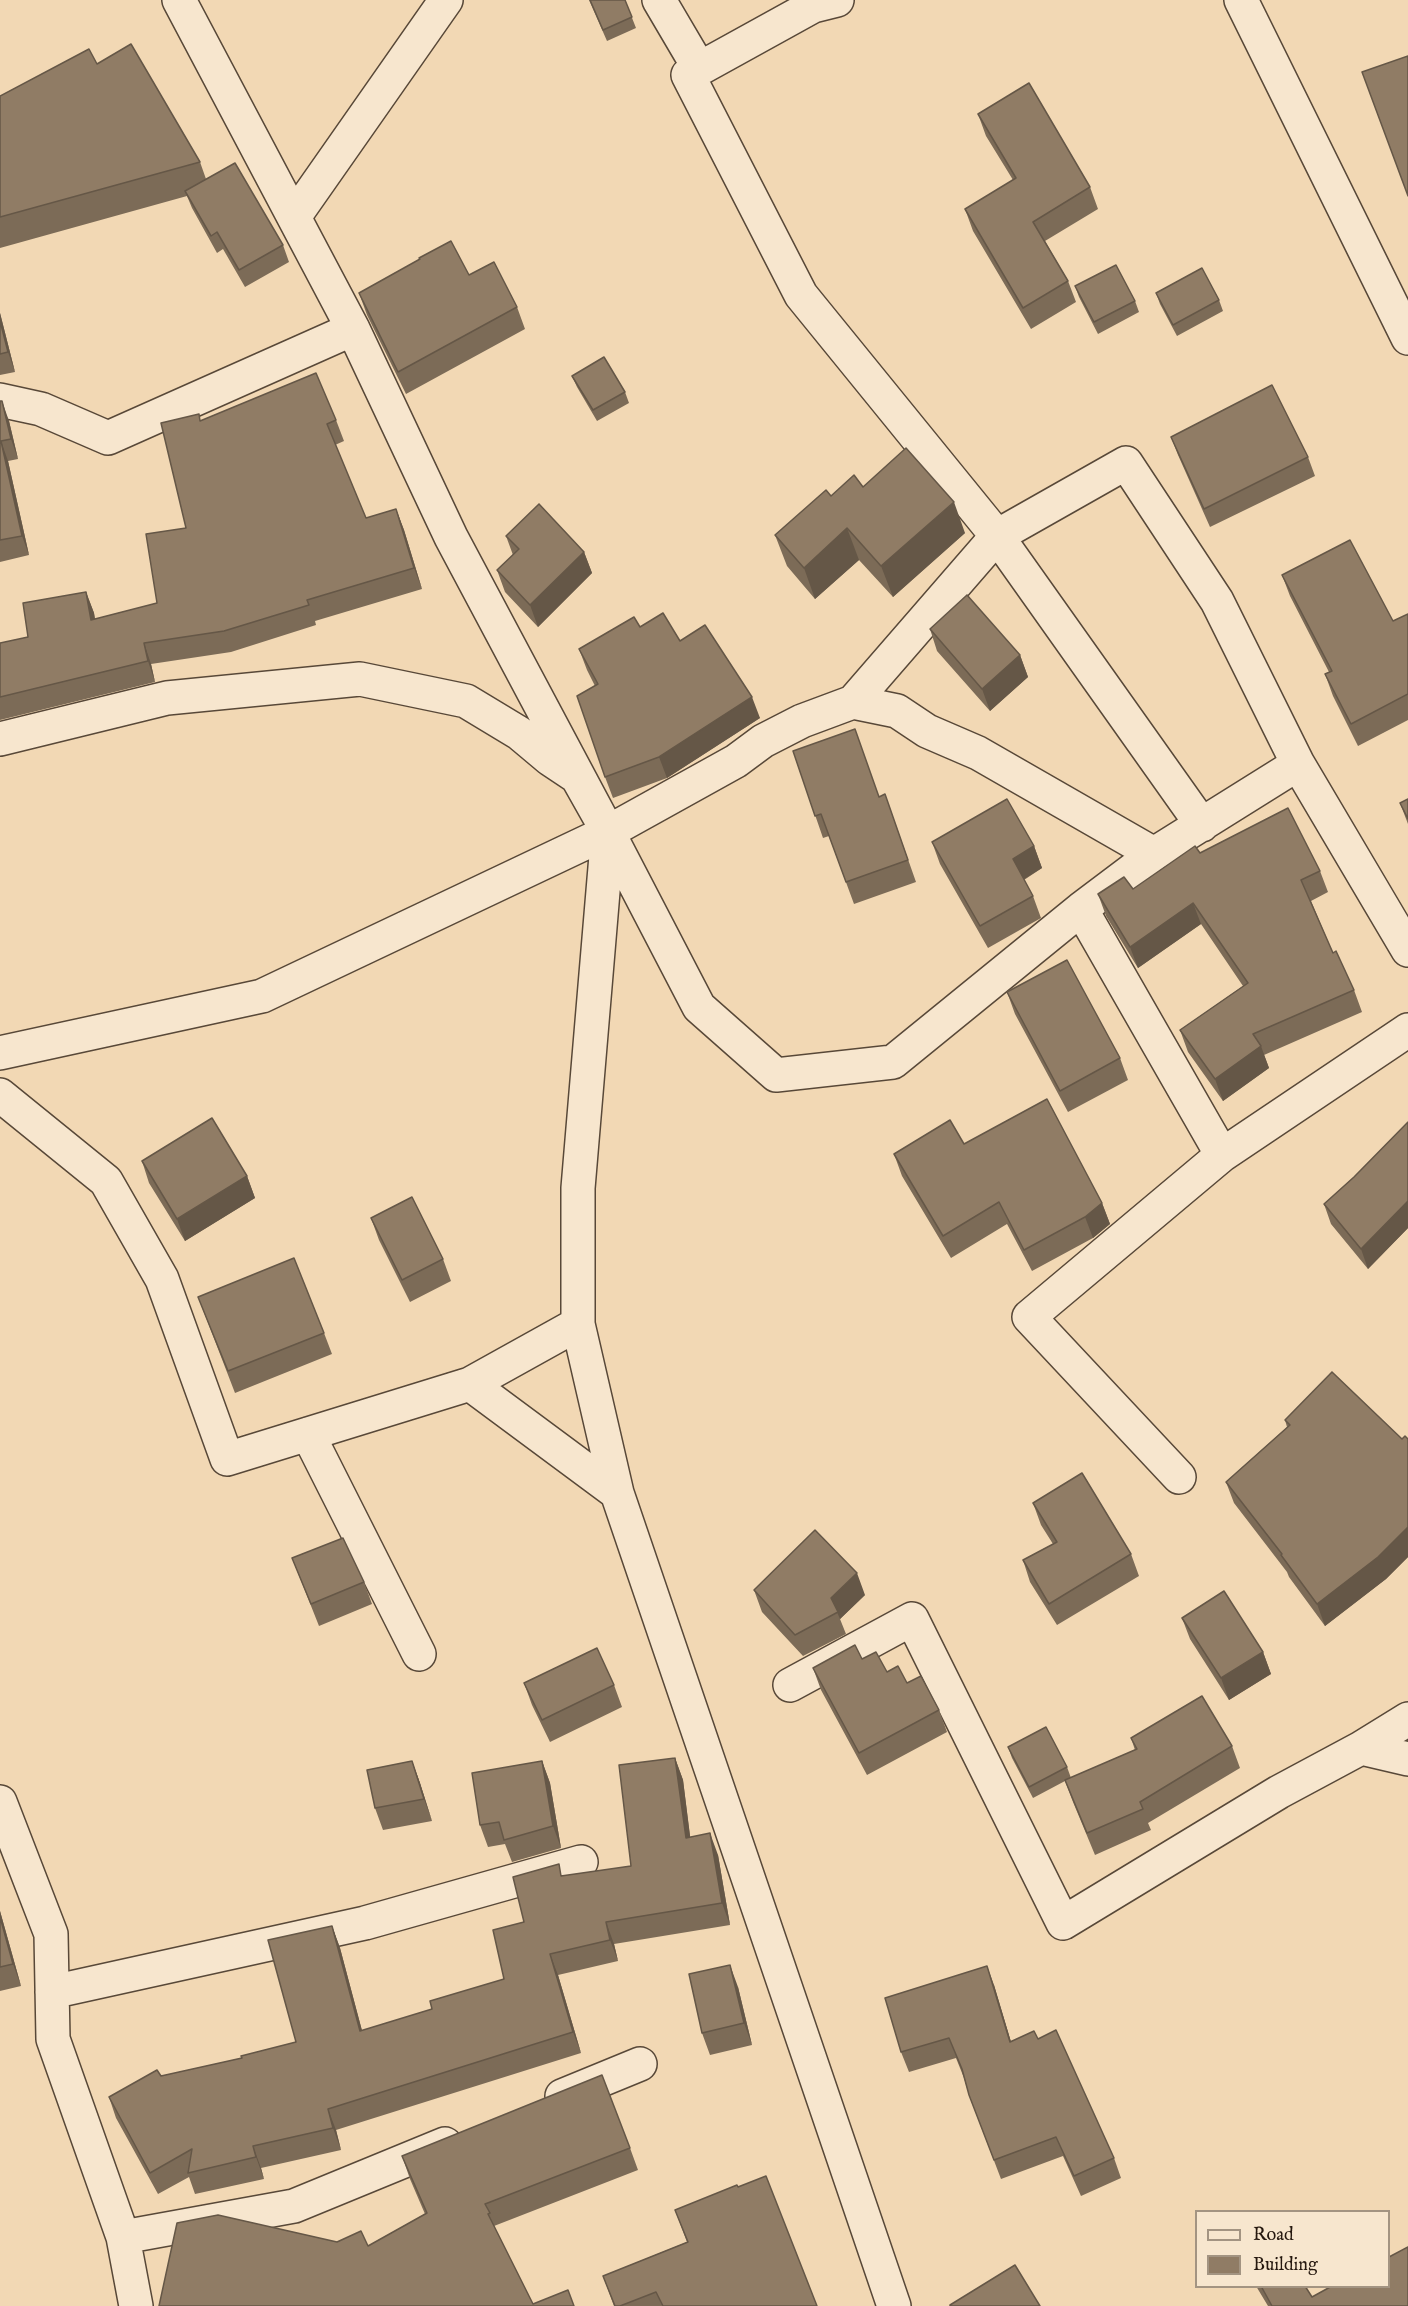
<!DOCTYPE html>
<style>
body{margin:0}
#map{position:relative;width:1408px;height:2306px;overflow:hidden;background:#f2d8b4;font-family:"IM FELL English",serif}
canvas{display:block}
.legend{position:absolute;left:1195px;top:2210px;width:195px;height:78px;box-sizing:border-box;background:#f7e6ce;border:2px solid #a39482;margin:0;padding:8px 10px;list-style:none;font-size:18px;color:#25180f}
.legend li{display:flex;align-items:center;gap:12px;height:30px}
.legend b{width:30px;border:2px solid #a39482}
</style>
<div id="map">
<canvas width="1408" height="2306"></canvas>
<ul class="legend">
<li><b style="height:8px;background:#f7e6ce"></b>Road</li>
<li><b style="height:16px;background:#907c65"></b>Building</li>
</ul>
</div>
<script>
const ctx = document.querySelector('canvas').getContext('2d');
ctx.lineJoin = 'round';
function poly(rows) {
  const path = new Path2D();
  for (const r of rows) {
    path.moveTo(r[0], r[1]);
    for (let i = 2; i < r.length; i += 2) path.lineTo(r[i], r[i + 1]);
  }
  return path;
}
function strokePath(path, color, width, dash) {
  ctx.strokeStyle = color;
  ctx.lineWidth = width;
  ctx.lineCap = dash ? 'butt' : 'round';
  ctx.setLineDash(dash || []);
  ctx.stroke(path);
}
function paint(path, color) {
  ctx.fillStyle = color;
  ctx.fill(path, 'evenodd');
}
const minor = poly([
 [179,0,353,329,451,537,608,832,699,1007,776,1075,893,1062,1081,909,1154,854],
 [659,0,699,68],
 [837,0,813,6,688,75,801,295,997,536,1202,825],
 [1241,0,1408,338],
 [294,217,446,0],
 [0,400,41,409,108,438,353,329],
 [853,702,997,536,1126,463,1217,601,1298,764],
 [0,739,167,698,360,679,466,701,519,733,550,759,577,777,608,832,736,761,763,741,802,721,853,702,897,711,927,731,978,753,1154,854,1298,764,1408,950],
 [608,832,578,1188,578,1324,617,1493],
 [1081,909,1222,1155,1408,1030],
 [0,1053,262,996,608,832],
 [0,1095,106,1181,162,1279,227,1459,470,1384,617,1493,894,2306],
 [470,1384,578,1324],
 [308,1434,419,1654],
 [1179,1477,1029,1317,1222,1155],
 [790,1685,912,1619,1063,1923,1279,1792,1361,1748,1408,1719],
 [1361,1748,1408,1759],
 [0,1802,51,1934,53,2039,123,2237,136,2306],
 [52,1992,365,1923,581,1862],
 [562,2096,640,2064],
 [123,2237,294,2206,445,2144]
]);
strokePath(minor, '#584838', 36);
strokePath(minor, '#f7e6ce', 33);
paint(poly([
 [589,0,625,0,636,28,607,41],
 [97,64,200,162,206,179,283,245,289,262,245,287,223,249,217,253,192,208,187,196,0,248,0,96],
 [978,114,1090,187,1098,209,1045,241,1068,281,1076,302,1031,329,973,231,965,209,1013,180,986,136],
 [469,275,517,307,525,329,406,394,367,315,359,293],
 [1075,286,1135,301,1139,312,1098,334,1079,297],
 [1156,293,1219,300,1223,311,1177,336,1160,304],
 [0,313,15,372,0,375],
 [572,376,625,392,629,403,597,421,577,387],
 [0,401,9,421,18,459,8,461,29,555,0,562],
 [201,420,336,420,344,441,335,445,366,518,396,509,404,530,422,589,315,621,316,625,231,652,151,664,155,682,0,720,0,643,28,637,86,592,94,613,95,619,157,603,186,528],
 [1171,437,1308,457,1315,476,1210,527,1178,455],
 [863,487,965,533,893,597,859,560,815,599,787,566,775,535,831,496],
 [506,536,584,552,592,573,538,627,505,592,497,570,513,555],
 [1282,575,1393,621,1408,614,1408,720,1358,746,1333,696,1325,674,1329,672,1290,596],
 [640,627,680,641,760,718,667,778,613,798,605,777,595,686,587,670,579,649],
 [930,629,1020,655,1028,677,990,711,937,651],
 [793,751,879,797,885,794,916,882,854,904,829,836,823,838],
 [1408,799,1408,824,1400,803],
 [932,842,1034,846,1042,868,1024,880,1033,896,1041,918,988,948,940,864],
 [1200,853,1320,871,1328,892,1311,901,1333,953,1354,990,1362,1012,1264,1055,1269,1068,1223,1101,1188,1052,1180,1030,1243,986,1201,924,1138,968,1106,916,1098,894,1133,889],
 [1007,992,1120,1058,1128,1080,1068,1112,1015,1014],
 [1408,1122,1408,1228,1368,1269,1331,1224,1324,1204,1354,1177],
 [964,1144,1102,1203,1110,1224,1093,1238,1032,1271,1007,1224,951,1258,902,1176,894,1154],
 [142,1161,247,1176,255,1198,185,1241,149,1183],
 [371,1218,443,1259,451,1281,410,1302,379,1240],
 [198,1297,324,1333,332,1354,235,1393],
 [1285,1420,1402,1439,1408,1439,1408,1557,1386,1579,1325,1626,1289,1577,1287,1572,1234,1503,1226,1482,1287,1427],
 [1033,1503,1131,1554,1139,1576,1057,1625,1030,1582,1023,1560,1053,1544,1041,1525],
 [292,1558,364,1582,372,1604,319,1626],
 [754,1590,865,1595,840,1619,846,1634,803,1656,762,1612],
 [1182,1618,1263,1652,1271,1674,1229,1700,1190,1639],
 [862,1659,907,1683,939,1710,947,1732,867,1775,821,1690,813,1668],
 [524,1683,614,1685,622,1707,550,1742,532,1705],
 [1131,1738,1232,1746,1240,1768,1148,1823,1151,1830,1095,1855,1073,1802,1065,1781,1033,1798,1012,1758,1008,1747,1067,1767,1071,1778,1135,1750],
 [675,1758,683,1780,690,1837,718,1855,730,1925,614,1944,618,1961,558,1975,581,2053,336,2130,341,2150,261,2168,264,2179,195,2194,189,2177,158,2194,116,2118,109,2097,161,2076,242,2058,296,2042,332,1926,340,1948,362,2031,432,2009,504,1979,524,1922,564,1876,631,1866],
 [412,1761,420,1783,432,1821,383,1830,375,1808],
 [542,1761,550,1783,561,1848,512,1862,505,1844,488,1847,480,1825],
 [0,1911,21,1986,0,1991],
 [994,1985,1011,2042,1038,2039,1114,2158,1121,2178,1081,2196,1063,2156,1001,2179,969,2095,964,2078,956,2058,909,2072,901,2052],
 [738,1987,752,2045,710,2055,702,2033],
 [630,2148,638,2170,494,2226,533,2304,159,2306,337,2242,368,2246,425,2214,410,2179,402,2156],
 [675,2210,817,2306,614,2306,603,2276,687,2242],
 [1256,2286,1305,2286,1312,2297,1408,2306,1268,2306]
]), '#7c6b57');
paint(poly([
 [0,313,15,372,8,352,0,321],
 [2,401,9,421,18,459,11,439],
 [1,441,8,461,29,555,22,536],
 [954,502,965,533,893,597,881,566],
 [396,509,404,530,422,589,414,568],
 [847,528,859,560,815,599,804,568],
 [584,552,592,573,538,627,530,605],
 [86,592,94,613,98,641,91,620],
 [144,643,151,664,155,682,148,661],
 [1020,655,1028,677,990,711,982,689],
 [752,697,760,718,667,778,659,757],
 [1034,846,1042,868,1021,881,1013,859],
 [1193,903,1201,924,1138,968,1130,947],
 [1261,1046,1269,1068,1223,1101,1215,1079],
 [247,1176,255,1198,185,1241,177,1219],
 [1408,1201,1408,1228,1368,1269,1361,1249],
 [1102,1203,1110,1224,1093,1238,1085,1217],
 [1408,1527,1408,1557,1386,1579,1325,1626,1317,1604],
 [857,1573,865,1595,840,1619,831,1598],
 [1263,1652,1271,1674,1229,1700,1221,1678],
 [675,1758,683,1780,693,1859,686,1838],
 [412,1761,420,1783,432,1821,424,1799],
 [542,1761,550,1783,561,1848,553,1826],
 [710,1833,718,1855,730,1925,722,1903],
 [0,1911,21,1986,13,1964,0,1917],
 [606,1922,614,1944,618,1961,610,1940],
 [332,1926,340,1948,368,2053,360,2031],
 [550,1954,558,1975,581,2053,573,2032],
 [730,1965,738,1987,752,2045,744,2023],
 [987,1966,994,1985,1017,2062,1010,2042],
 [328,2109,336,2130,341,2150,333,2128],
 [253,2146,261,2168,264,2179,256,2157]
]), '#655747');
const building = poly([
 [590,0,625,0,632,17,603,30,590,0],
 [131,44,200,162,0,217,0,96,89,49,97,64,131,44],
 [1408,56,1408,196,1362,72,1408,56],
 [1029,83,1090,187,1033,222,1068,281,1023,308,965,209,1016,178,978,114,1029,83],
 [235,163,283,245,239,270,217,232,211,236,185,191,235,163],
 [451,241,469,275,494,262,517,307,398,372,359,293,420,259,419,258,451,241],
 [1116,265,1135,301,1094,322,1075,286,1116,265],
 [1202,268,1219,300,1173,325,1156,293,1202,268],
 [0,321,8,352,0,354,0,321],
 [604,357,625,392,593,410,572,376,604,357],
 [316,373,336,420,327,424,366,518,396,509,414,568,307,600,309,605,224,631,144,643,148,661,0,697,0,643,28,637,23,603,86,592,91,620,157,603,146,534,186,528,161,423,199,414,200,421,316,373],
 [1272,385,1308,457,1204,509,1171,437,1272,385],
 [0,401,2,401,11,439,1,441,22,536,0,540,0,401],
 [906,448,954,502,881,566,847,528,804,568,775,535,826,490,831,496,854,475,863,487,906,448],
 [539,504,584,552,530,605,497,570,519,549,506,536,539,504],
 [1350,540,1393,621,1408,614,1408,694,1351,724,1325,674,1332,671,1282,575,1350,540],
 [967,595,1020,655,982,689,930,629,967,595],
 [663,613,680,641,705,625,752,697,659,757,605,777,577,696,598,684,579,649,634,617,640,627,663,613],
 [855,729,879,797,885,794,908,860,846,882,821,814,815,816,793,751,855,729],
 [1007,799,1034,846,1013,859,1033,896,980,926,932,842,1007,799],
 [1408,799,1408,819,1400,803,1408,799],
 [1288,808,1320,871,1301,880,1333,953,1336,951,1354,990,1253,1034,1261,1046,1215,1079,1180,1030,1248,983,1193,903,1130,947,1098,894,1124,877,1133,889,1195,846,1200,853,1288,808],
 [1067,960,1120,1058,1060,1091,1007,992,1067,960],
 [1047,1099,1102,1203,1085,1217,1024,1250,999,1202,943,1236,894,1154,950,1120,964,1144,1047,1099],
 [212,1118,247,1176,177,1219,142,1161,212,1118],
 [1408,1122,1408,1201,1361,1249,1324,1204,1354,1177,1408,1122],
 [412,1197,443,1259,402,1280,371,1218,412,1197],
 [294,1258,324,1333,228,1371,198,1297,294,1258],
 [1332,1372,1402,1439,1405,1436,1408,1439,1408,1527,1378,1557,1317,1604,1281,1555,1282,1554,1226,1482,1290,1425,1285,1420,1332,1372],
 [1082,1473,1131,1554,1049,1604,1023,1560,1057,1542,1033,1503,1082,1473],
 [815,1530,857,1573,831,1598,838,1612,795,1635,754,1590,815,1530],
 [343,1538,364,1582,311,1604,292,1558,343,1538],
 [1224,1591,1263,1652,1221,1678,1182,1618,1224,1591],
 [855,1645,862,1659,876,1652,887,1672,898,1666,907,1683,921,1676,939,1710,859,1753,813,1668,855,1645],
 [597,1648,614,1685,542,1720,524,1683,597,1648],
 [1202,1696,1232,1746,1140,1802,1143,1809,1087,1833,1065,1780,1137,1749,1131,1738,1202,1696],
 [1046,1727,1067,1767,1029,1787,1008,1747,1046,1727],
 [675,1758,686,1838,710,1833,722,1903,606,1922,610,1940,550,1954,573,2032,328,2109,333,2128,253,2146,256,2157,188,2173,192,2149,150,2173,109,2097,157,2070,161,2076,242,2058,241,2056,296,2042,268,1940,332,1926,360,2031,432,2009,430,2001,504,1979,493,1930,524,1922,513,1877,559,1864,561,1876,631,1866,619,1765,675,1758],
 [412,1761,424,1799,375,1808,367,1770,412,1761],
 [542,1761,553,1826,504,1840,499,1822,480,1825,472,1773,542,1761],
 [0,1917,13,1964,0,1967,0,1917],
 [730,1965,744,2023,702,2033,689,1974,730,1965],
 [987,1966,1010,2042,1034,2031,1038,2039,1056,2030,1114,2158,1074,2176,1056,2137,994,2160,969,2095,962,2069,949,2038,901,2052,885,1998,987,1966],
 [602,2075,630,2148,485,2204,490,2213,488,2214,533,2304,568,2290,574,2306,159,2306,177,2223,218,2215,337,2242,361,2231,368,2246,427,2213,402,2156,602,2075],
 [766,2176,817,2306,663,2306,656,2292,620,2306,615,2306,603,2276,688,2242,675,2210,737,2185,738,2187,766,2176],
 [1408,2247,1408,2306,1272,2306,1261,2286,1305,2286,1312,2297,1332,2286,1389,2286,1389,2257,1408,2247],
 [1015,2265,1040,2306,950,2306,950,2305,1015,2265]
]);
paint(building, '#907c65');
strokePath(building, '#655747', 1.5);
</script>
